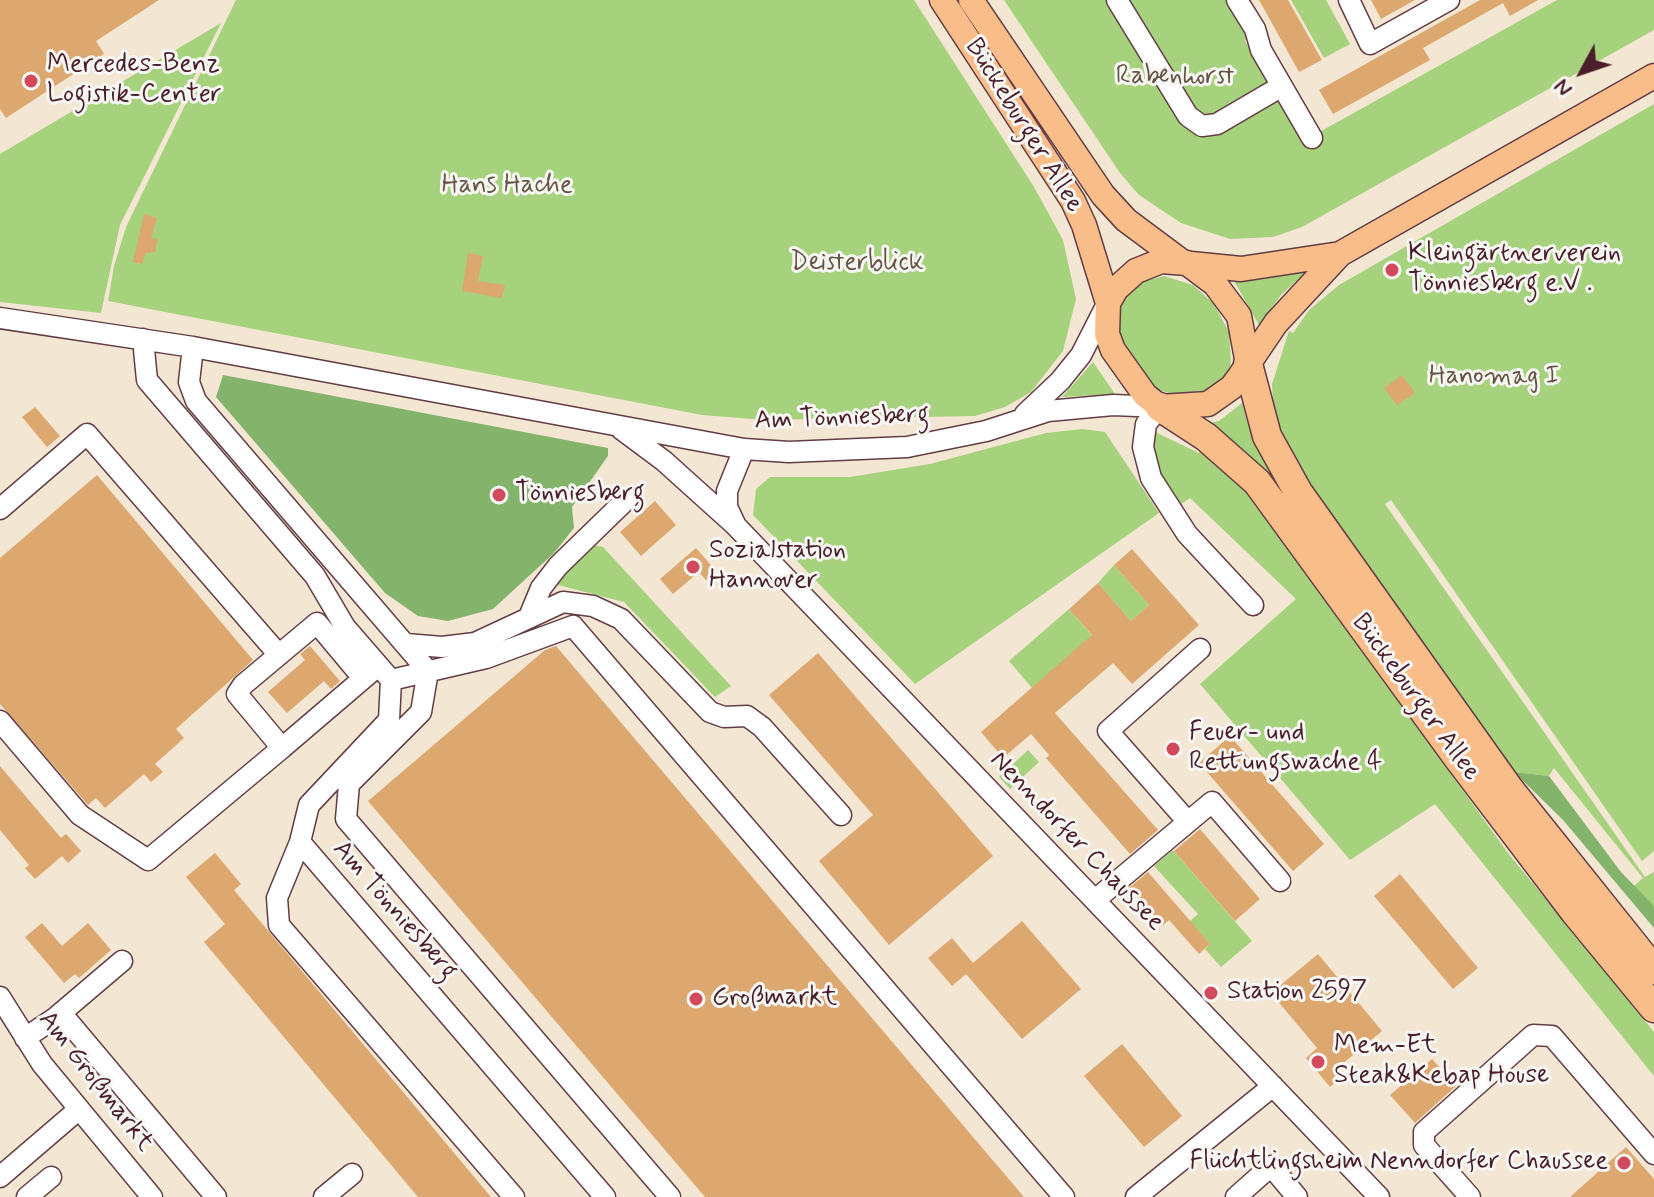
<!DOCTYPE html>
<meta charset="utf-8">
<style>
body{margin:0}
#map{position:relative;width:1654px;height:1197px;overflow:hidden;background:#f3e7d4;font-family:Mynerve,sans-serif}
canvas{display:block}
.north{position:absolute;left:1542px;top:32px;width:80px;height:80px;-webkit-text-stroke:6px #f6f6f2;paint-order:stroke;rotate:230deg;font-size:22px;font-weight:700;line-height:32px;text-align:center;color:#4a1f2b}
.north::after{content:'';display:block;margin:auto;width:28px;height:36px;background:#4a1f2b;clip-path:polygon(50% 0,100% 100%,50% 72%,0 100%)}
</style>
<div id="map">
<canvas width="1654" height="1197"></canvas>
<div class="north">N</div>
</div>
<script>
const ctx = document.querySelector('canvas').getContext('2d');
ctx.lineJoin = 'round';
function paint(path, color) {
  ctx.fillStyle = color;
  ctx.fill(path, 'evenodd');
}
function poly(rows) {
  const path = new Path2D();
  for (const r of rows) {
    path.moveTo(r[0], r[1]);
    for (let i = 2; i < r.length; i += 2) path.lineTo(r[i], r[i + 1]);
  }
  return path;
}
function strokePath(path, color, width, dash) {
  ctx.strokeStyle = color;
  ctx.lineWidth = width;
  ctx.lineCap = dash ? 'butt' : 'round';
  ctx.setLineDash(dash || []);
  ctx.stroke(path);
}
function write(font, color, halo, rows, align = 'center') {
  ctx.font = font + ' Mynerve,sans-serif';
  ctx.lineWidth = 6;
  ctx.setLineDash([]);
  ctx.textBaseline = 'middle';
  ctx.strokeStyle = halo;
  ctx.fillStyle = color;
  for (const [text, x, y, turn = 0] of rows) {
    ctx.save();
    ctx.translate(x, y);
    ctx.rotate((+turn || 0) * Math.PI / 180);
    ctx.textAlign = isNaN(turn) ? turn : align;
    if (halo) ctx.strokeText(text, 0, 0);
    ctx.fillText(text, 0, 0);
    ctx.restore();
  }
}
paint(poly([
 [236,0,914,0,1034,187,1063,240,1076,299,1063,351,1031,392,1005,407,975,416,765,420,702,415,108,301,114,266,126,227],
 [1004,0,1227,0,1248,32,1245,41,1305,140,1557,0,1654,0,1654,30,1302,227,1273,237,1230,239,1181,223,1139,195,1120,173],
 [1291,0,1326,0,1350,44,1324,58],
 [221,23,120,225,101,313,0,302,0,154],
 [1654,104,1654,851,1642,861,1391,500,1385,504,1645,877,1654,872,1654,907,1634,886,1643,878,1554,768,1549,776,1514,772,1317,503,1284,442,1273,404,1272,384,1289,331,1293,333,1309,310,1339,285],
 [1310,268,1281,295,1259,325,1234,281],
 [1164,276,1193,285,1214,304,1229,332,1231,365,1222,379,1200,394,1181,397,1159,390,1146,380,1119,340,1118,311,1128,293,1141,282],
 [1093,362,1115,394,1062,397,1078,379],
 [1242,403,1251,434,1282,493,1205,424,1219,421],
 [1082,429,1105,432,1159,513,915,684,753,515,756,489,770,477,850,477,930,464,1046,433],
 [1153,431,1199,453,1202,450,1247,491,1508,853,1654,1032,1654,1076,1435,804,1350,860,1200,684,1296,599,1190,498,1181,504,1161,475,1154,454],
 [594,545,603,547,731,686,715,697,624,602,558,585,567,571],
 [1114,565,1149,605,1131,621,1098,583],
 [1069,609,1103,648,1032,688,1009,661],
 [1028,750,1039,762,1010,789,999,777],
 [1173,850,1252,941,1221,967,1205,949,1210,944,1194,926,1183,927,1198,914,1154,866]
]), '#a6d17d');
paint(poly([
 [223,375,608,448,608,456,572,507,574,528,554,553,493,609,448,621,418,616,385,593,216,397],
 [1514,772,1549,776,1621,872,1654,906,1654,928,1563,820]
]), '#84b36c');
paint(poly([
 [0,0,159,0,96,41,104,54,6,118,0,109],
 [1259,0,1288,0,1322,60,1299,72],
 [1371,0,1415,0,1381,19],
 [1480,0,1538,0,1510,16,1503,3,1423,48,1430,60,1333,114,1319,90],
 [144,214,157,218,151,238,158,239,155,252,146,253,142,264,133,262],
 [468,253,483,256,478,281,505,285,502,298,462,291],
 [1402,375,1415,393,1397,405,1384,388],
 [35,407,60,436,47,447,22,417],
 [97,475,253,660,176,729,184,738,155,764,163,772,151,782,144,774,105,808,96,798,88,805,0,704,0,558],
 [655,501,676,525,641,556,620,532],
 [696,548,716,571,706,580,699,572,673,594,660,579],
 [1132,549,1199,625,1132,684,1113,663,1055,713,1158,830,1130,854,1046,758,1049,755,1031,734,1003,758,981,732,1092,635,1069,609,1098,583,1131,621,1149,605,1114,565],
 [310,646,340,681,331,689,324,681,287,713,268,692,305,660,300,654],
 [556,646,1024,1197,705,1197,368,801,545,650],
 [818,653,993,856,889,945,819,861,873,815,769,695],
 [1230,736,1324,844,1293,871,1199,763],
 [0,766,61,838,66,834,81,851,68,863,62,856,35,879,25,868,29,865,0,830],
 [1200,829,1260,899,1235,921,1174,851],
 [215,853,241,884,234,890,491,1197,418,1197,204,942,225,924,186,877],
 [1148,872,1210,944,1199,954,1169,920,1162,926,1129,888],
 [1400,874,1478,968,1453,989,1374,896],
 [1022,921,1081,989,1022,1039,966,974,952,986,928,958,952,938,973,963],
 [42,923,62,946,88,923,111,950,79,978,75,974,64,983,25,937],
 [1318,954,1382,1031,1335,1070,1341,1078,1330,1087,1306,1058,1317,1048,1271,993],
 [1122,1044,1182,1116,1144,1147,1084,1076],
 [1432,1059,1456,1086,1415,1123,1390,1095],
 [1626,1147,1654,1179,1654,1197,1570,1197]
]), '#dda770');
const minor = poly([
 [1117,0,1188,116,1202,126,1217,124,1282,86],
 [1237,0,1255,29,1261,50,1312,138],
 [1349,0,1370,44,1449,0],
 [0,318,193,347,744,449,789,452,907,447,986,431,1048,411,1113,405,1160,407],
 [143,339,147,380,315,576,345,627,391,680,389,720,309,805,300,842,605,1197],
 [193,347,189,382,196,401,428,671,421,712,349,784,346,819,670,1197],
 [1160,407,1146,424,1143,447,1151,478,1187,534,1253,605],
 [1025,414,1060,381,1081,355,1106,306],
 [621,429,664,461,735,525,1379,1197],
 [0,509,87,434,279,655],
 [735,524,727,507,727,491,744,449],
 [529,617,541,588,558,566,628,498],
 [406,644,442,647,475,643,563,602,593,606,621,619,710,712,724,717,747,716,762,727,841,815],
 [363,678,317,623,243,685,237,694,282,748,378,666],
 [391,680,486,658,573,626,1064,1197],
 [0,721,80,815,148,860,282,748],
 [1188,822,1212,802,1280,881],
 [300,842,277,898,279,925,514,1197],
 [1095,900,1188,822,1108,731,1200,649],
 [0,997,42,1064,152,1197],
 [61,1013,216,1197],
 [25,1038,55,1018,122,961],
 [0,1177,78,1110],
 [27,1197,51,1177],
 [324,1197,352,1174],
 [1136,1197,1273,1086],
 [1236,1197,1271,1166,1297,1197],
 [1470,1197,1424,1145,1424,1132,1533,1035,1552,1036,1654,1154]
]);
const major = poly([
 [942,0,1073,201,1084,225,1108,303],
 [971,0,1103,195,1126,220,1181,261],
 [1191,264,1241,269,1340,254],
 [1248,364,1239,316,1215,284,1187,263,1161,261,1136,271,1116,289,1108,303,1107,334,1113,350,1145,395,1160,407,1208,404,1232,387,1240,376,1276,323,1340,254,1654,76]
]);
const highway = poly([
 [1248,364,1267,436,1298,492,1510,790,1654,970],
 [1160,407,1206,437,1257,482,1458,758,1575,912,1654,1008]
]);
strokePath(minor, '#633d44', 23);
strokePath(major, '#633d44', 27);
strokePath(highway, '#633d44', 31);
strokePath(minor, '#fff', 20);
strokePath(major, '#f8bd89', 24);
strokePath(highway, '#f8bd89', 28);
for (const [x, y, r, color] of [
 [31,81,8,"#d1495b"],
 [1392,270,8,"#d1495b"],
 [499,495,8,"#d1495b"],
 [693,567,8,"#d1495b"],
 [1173,749,8,"#d1495b"],
 [1211,993,8,"#d1495b"],
 [696,999,8,"#d1495b"],
 [1318,1062,8,"#d1495b"],
 [1624,1163,8,"#d1495b"]
]) {
  const dot = new Path2D();
  dot.arc(x, y, r, 0, 2 * Math.PI);
  ctx.fillStyle = color;
  ctx.fill(dot);
  strokePath(dot, '#f6f6f2', 3);
}
write('26px', '#4a1f2b', '#f6f6f2', [
 ["Mercedes-Benz",47,66],
 ["Logistik-Center",47,96],
 ["Kleingärtnerverein",1408,255],
 ["Tönniesberg e.V .",1408,285],
 ["Tönniesberg",515,495],
 ["Sozialstation",709,552],
 ["Hannover",709,582],
 ["Feuer- und",1189,734],
 ["Rettungswache 4",1189,764],
 ["Station 2597",1227,993],
 ["Großmarkt",712,999],
 ["Mem-Et",1334,1047],
 ["Steak&Kebap House",1334,1077],
 ["Flüchtlingsheim Nenndorfer Chaussee",1608,1163,"right"]
], 'left');
write('26px', '#665444', '#f6f6f2', [
 ["Rabenhorst",1175,78],
 ["Hans Hache",507,187],
 ["Deisterblick",857,264],
 ["Hanomag I",1494,378]
]);
write('26px', '#4a1f2b', '#f6f6f2', [
 ["Bückeburger Allee",1023,126,58],
 ["Am Tönniesberg",842,419,-2],
 ["Bückeburger Allee",1415,698,54],
 ["Nenndorfer Chaussee",1076,842,46],
 ["Am Tönniesberg",394,911,49],
 ["Am Großmarkt",95,1082,52]
]);
</script>
